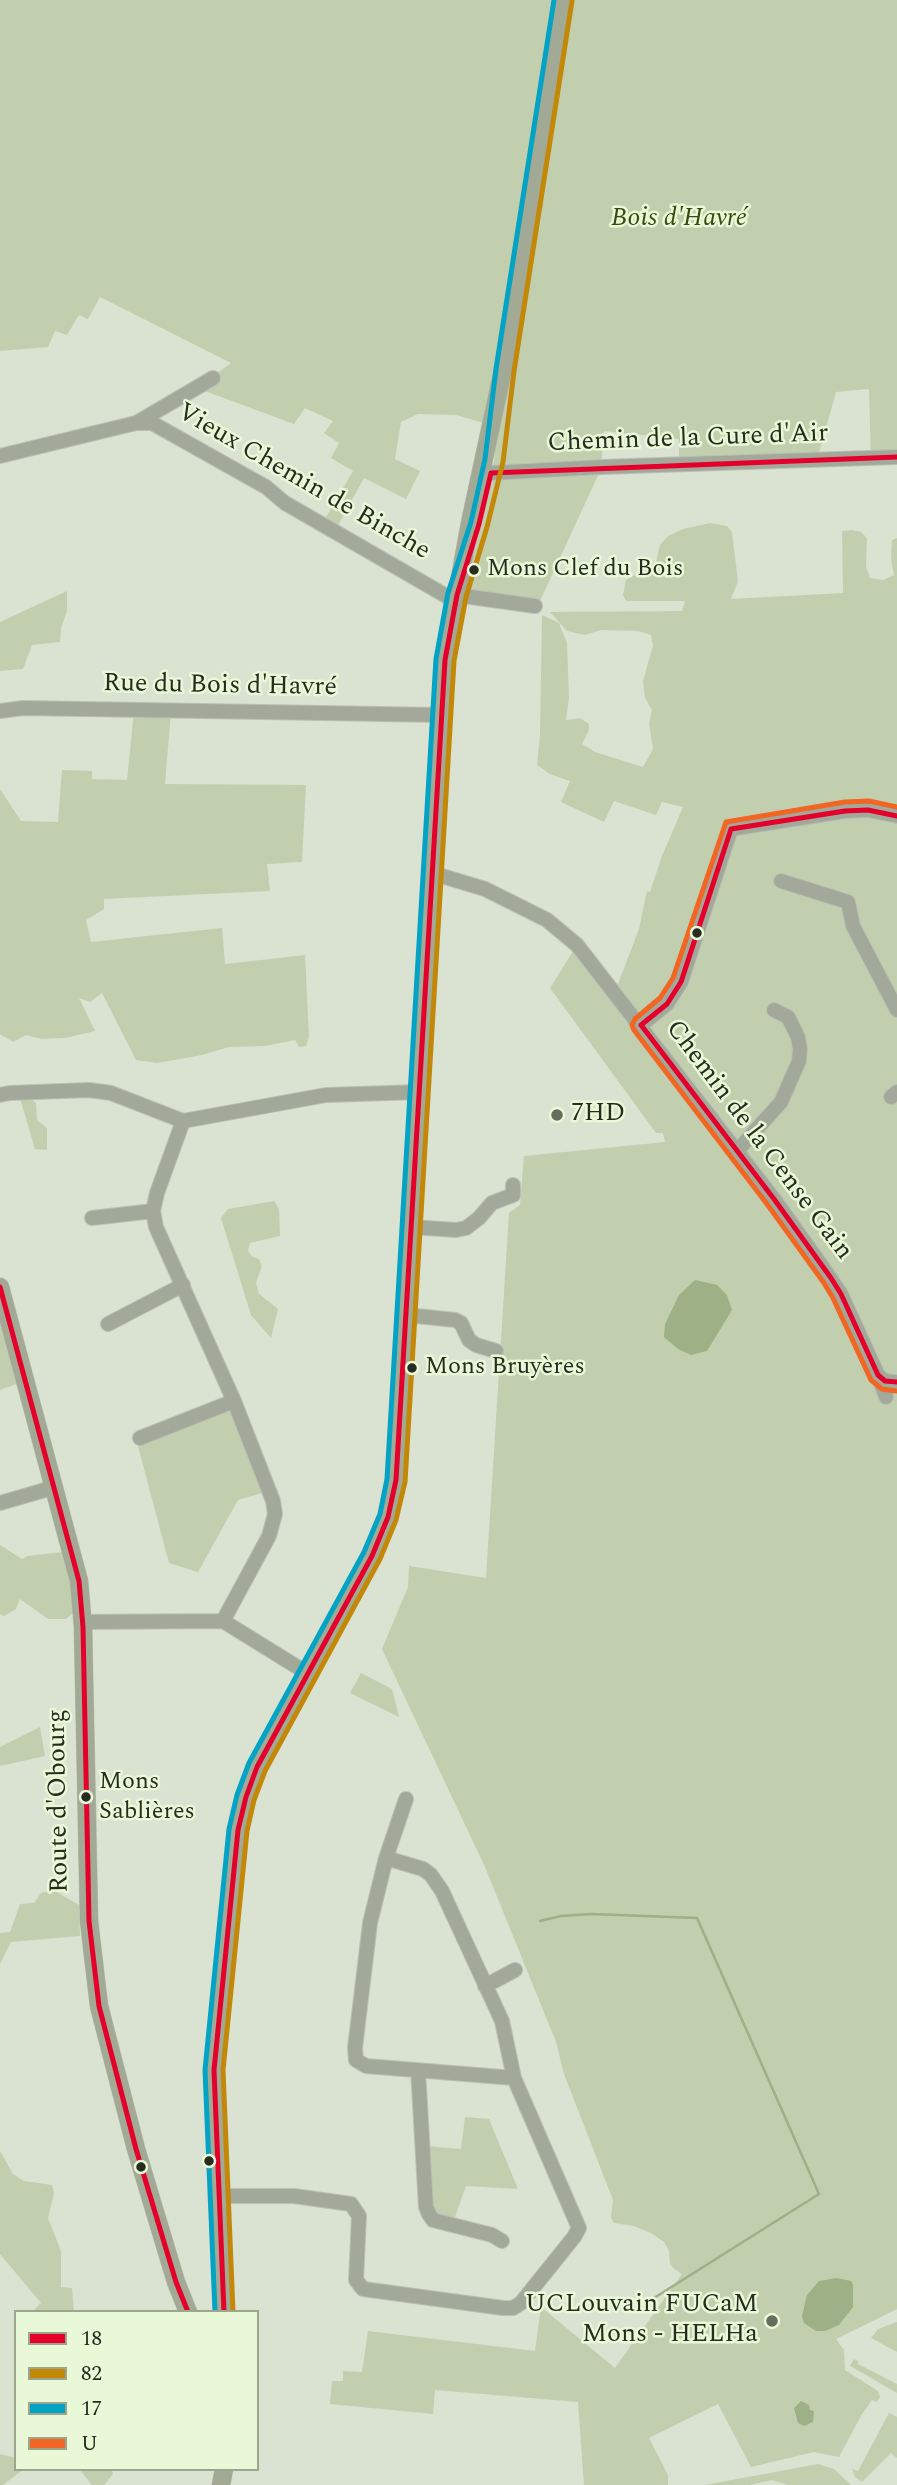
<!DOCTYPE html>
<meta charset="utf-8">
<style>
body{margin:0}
#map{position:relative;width:897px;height:2485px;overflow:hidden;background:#dae2d1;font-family:Spectral,serif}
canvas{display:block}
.legend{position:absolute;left:14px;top:2310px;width:245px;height:161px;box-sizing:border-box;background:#e9f8d6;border:2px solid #9ba68d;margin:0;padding:9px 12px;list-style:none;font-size:21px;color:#272c20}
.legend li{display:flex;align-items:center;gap:14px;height:35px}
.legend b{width:35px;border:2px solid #9ba68d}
</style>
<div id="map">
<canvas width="897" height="2485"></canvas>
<ul class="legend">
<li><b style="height:9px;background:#e4002b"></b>18</li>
<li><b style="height:9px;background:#c38808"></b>82</li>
<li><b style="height:9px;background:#02a3c5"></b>17</li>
<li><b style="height:9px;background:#f26522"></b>U</li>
</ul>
</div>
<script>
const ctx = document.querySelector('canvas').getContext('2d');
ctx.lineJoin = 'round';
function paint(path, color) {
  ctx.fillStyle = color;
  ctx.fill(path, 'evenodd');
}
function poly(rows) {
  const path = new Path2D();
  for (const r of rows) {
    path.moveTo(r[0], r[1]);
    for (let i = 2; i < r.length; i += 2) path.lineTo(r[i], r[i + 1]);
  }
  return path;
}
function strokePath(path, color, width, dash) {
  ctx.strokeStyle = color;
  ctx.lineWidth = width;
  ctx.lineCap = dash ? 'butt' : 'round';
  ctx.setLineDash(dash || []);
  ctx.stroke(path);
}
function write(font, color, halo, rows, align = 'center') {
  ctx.font = font + ' Spectral,serif';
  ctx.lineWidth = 5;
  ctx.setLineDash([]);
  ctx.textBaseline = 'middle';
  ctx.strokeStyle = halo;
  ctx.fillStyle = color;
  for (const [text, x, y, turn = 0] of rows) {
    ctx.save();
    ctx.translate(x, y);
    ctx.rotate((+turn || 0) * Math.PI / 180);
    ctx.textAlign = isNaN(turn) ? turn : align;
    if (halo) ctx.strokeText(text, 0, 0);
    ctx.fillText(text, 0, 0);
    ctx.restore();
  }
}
paint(poly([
 [0,0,897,0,897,457,871,458,869,389,836,392,817,460,679,465,679,439,604,431,601,469,540,601,457,595,479,524,494,461,497,427,456,415,418,414,401,422,395,459,420,471,406,499,364,478,335,531,322,524,353,471,331,458,339,443,324,433,333,421,305,408,294,424,197,388,231,363,100,297,88,319,79,315,67,335,55,331,48,347,0,351],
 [710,523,727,526,732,532,738,581,731,599,843,593,842,531,852,530,861,532,867,538,866,566,870,578,883,580,894,575,891,559,892,540,897,538,897,2309,836,2339,844,2350,845,2370,878,2391,880,2397,877,2402,872,2400,862,2414,839,2457,814,2452,751,2467,718,2404,649,2438,668,2475,668,2485,584,2485,578,2402,435,2390,433,2414,330,2404,332,2381,343,2381,343,2371,362,2372,368,2331,535,2351,541,2307,615,2368,682,2274,673,2268,670,2263,669,2251,664,2242,651,2233,634,2226,614,2223,611,2218,613,2200,564,2074,556,2042,485,1867,382,1649,408,1587,409,1566,486,1578,509,1213,520,1205,524,1156,665,1142,663,1133,656,1133,550,988,577,945,612,988,618,984,639,929,647,891,650,892,662,856,683,807,662,802,656,815,614,801,604,822,561,802,570,781,550,774,537,765,540,735,542,615,559,623,567,643,569,698,566,720,580,718,589,724,589,730,582,744,595,752,643,767,653,749,649,724,652,710,645,698,643,681,653,646,651,635,638,631,601,630,585,635,567,631,550,612,682,611,685,601,626,601,623,595,626,580,656,562,660,545,668,536,683,529],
 [67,591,67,611,61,628,60,642,32,645,23,669,0,671,0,622],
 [134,711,171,712,165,784,306,785,302,862,267,864,270,891,104,899,104,909,86,920,91,942,222,928,225,964,305,955,309,1037,306,1046,299,1047,295,1040,265,1046,229,1047,202,1055,157,1063,136,1060,102,993,90,1002,79,998,95,1031,65,1038,42,1039,26,1035,13,1042,0,1034,0,789,21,821,58,822,62,770,92,771,92,779,127,780],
 [20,1098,30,1098,36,1103,37,1120,47,1128,47,1150,35,1149],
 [274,1201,279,1209,280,1236,250,1243,248,1250,251,1256,259,1259,262,1266,256,1283,259,1294,278,1309,271,1338,251,1315,221,1218,228,1209],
 [0,1318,19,1378,16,1384,0,1390],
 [234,1401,269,1491,238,1500,198,1572,169,1563,138,1446],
 [0,1545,22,1559,27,1556,63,1552,68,1558,75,1611,66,1619,48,1619,20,1599,16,1609,4,1616,0,1614],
 [361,1673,392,1689,399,1717,350,1693],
 [40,1727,45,1756,0,1766,0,1747],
 [53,1890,79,1905,80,1936,11,1942,0,1964,0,1933,10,1932,20,1904,34,1903,41,1893],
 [465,2117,489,2119,518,2189,466,2186,455,2217,434,2215,426,2146,461,2149],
 [0,2151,13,2174,24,2181,52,2185,54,2193,48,2218,61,2251,61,2287,72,2288,74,2312,32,2312,41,2303,0,2254],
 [897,2322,897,2352,871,2338,878,2329],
 [854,2359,858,2361,858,2364,897,2384,897,2393,850,2366],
 [889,2413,897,2417,897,2458,891,2453,862,2482,855,2477,852,2469,858,2471],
 [0,2454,16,2458,16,2469,24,2469,3,2485,0,2485],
 [818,2464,834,2469,851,2485,788,2485,772,2480,750,2485,705,2485],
 [79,2469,111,2469,113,2474,104,2485,92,2485]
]), '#c1cfaf');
paint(poly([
 [695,1280,717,1285,727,1295,732,1310,707,1351,691,1355,678,1349,664,1337,665,1324,679,1295],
 [836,2278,851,2281,853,2285,853,2307,839,2325,825,2331,816,2331,804,2323,802,2316,807,2295,819,2281],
 [801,2401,809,2405,810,2410,814,2411,813,2422,804,2426,798,2423,794,2408]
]), '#9eb085');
strokePath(poly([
 [540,1921,561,1916,592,1914,697,1918,819,2194,654,2298]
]), '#9eb085', 2.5);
const minor = poly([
 [138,422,213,378],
 [0,456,136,423,152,423,266,487,285,503,455,601],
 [482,471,491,473,601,467,897,457],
 [457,595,535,606],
 [0,711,23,708,440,715],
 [431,875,442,876,485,889,547,920,577,945,774,1199,820,1263,841,1294,878,1375,885,1381,897,1382],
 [781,881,848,902,853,926,897,1010],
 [641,1025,667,1004,681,982,731,829,845,811,868,810,897,816],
 [0,1095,10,1093,89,1090,111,1093,183,1121,326,1095,420,1092],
 [891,1097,897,1092],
 [183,1121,157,1193,153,1211,156,1227,234,1401,273,1501,275,1514,269,1536,223,1621],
 [737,1151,781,1102,799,1061,800,1049,798,1037,788,1017,774,1010],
 [92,1218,153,1211],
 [412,1227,456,1230,466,1228,479,1218,492,1203,513,1195,513,1185],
 [407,1315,455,1320,461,1323,469,1340,476,1345,496,1351],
 [108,1324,183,1285],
 [878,1375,886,1397],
 [140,1438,234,1401],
 [0,1503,55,1487],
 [82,1622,223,1621,307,1673],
 [386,1858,370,1923,355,2048,356,2060,366,2066,514,2078],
 [485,1986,515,1970],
 [418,2070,426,2207,429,2214,433,2220,492,2235,502,2241],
 [220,2196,294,2196,351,2204,359,2216,356,2280,363,2289,503,2308,513,2308,521,2303,574,2237,579,2228,514,2078,502,2021,442,1891,431,1875,423,1869,386,1858,406,1799]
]);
const major = poly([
 [510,339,563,0],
 [0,1287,79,1581,83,1627,89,1921,99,2006,136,2149,176,2282,188,2312],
 [224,2312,214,2070,238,1830,246,1797,257,1767,372,1556,388,1517,396,1480,403,1388,428,931,445,660,470,523,512,328],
 [221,2485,224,2469]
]);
strokePath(minor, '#bac0b3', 16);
strokePath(major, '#bac0b3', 19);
strokePath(minor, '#a2a99a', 14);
strokePath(major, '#a2aa96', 18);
strokePath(poly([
 [897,816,868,810,845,811,731,829,681,982,667,1004,641,1025,774,1199,831,1278,841,1294,878,1375,885,1381,897,1382],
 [0,1287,79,1581,83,1627,89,1921,99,2006,136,2149,176,2282,188,2312],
 [224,2312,214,2070,238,1830,246,1797,257,1767,372,1556,388,1517,396,1480,445,660,457,595,479,524,491,473,897,457]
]), '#e4002b', 5);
strokePath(poly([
 [233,2312,223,2070,247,1831,254,1800,265,1771,380,1559,396,1520,405,1482,454,661,466,597,487,527,503,462,514,371,572,1]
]), '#c38808', 5);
strokePath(poly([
 [215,2312,205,2070,229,1829,237,1795,249,1763,364,1552,380,1514,387,1479,436,659,448,593,471,522,485,459,496,369,554,0]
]), '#02a3c5', 5);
strokePath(poly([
 [896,1391,882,1389,871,1380,833,1298,824,1283,767,1204,634,1030,632,1025,635,1019,660,998,673,978,726,822,845,802,869,801,897,807]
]), '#f26522', 5);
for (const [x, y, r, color] of [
 [474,570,6,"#272c20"],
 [697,933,6,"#272c20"],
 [557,1115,7,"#666c5e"],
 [412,1368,6,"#272c20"],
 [86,1797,6,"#272c20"],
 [209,2161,6,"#272c20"],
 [141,2167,6,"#272c20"],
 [772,2321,7,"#666c5e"]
]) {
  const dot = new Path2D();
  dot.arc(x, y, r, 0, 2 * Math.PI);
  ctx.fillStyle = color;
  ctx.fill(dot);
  strokePath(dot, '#e9f8d6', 2.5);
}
write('24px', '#272c20', '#e9f8d6', [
 ["Mons Clef du Bois",487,570],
 ["Mons Bruyères",425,1368],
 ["Mons",99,1783],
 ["Sablières",99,1813]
], 'left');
write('italic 26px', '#364b0e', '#e9f8d6', [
 ["Bois d'Havré",679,220]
]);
write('26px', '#272c20', '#e9f8d6', [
 ["Chemin de la Cure d'Air",688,440,-2],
 ["Vieux Chemin de Binche",303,483,30],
 ["Rue du Bois d'Havré",220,687,1],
 ["Chemin de la Cense Gain",758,1141,53],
 ["Route d'Obourg",60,1801,-91]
]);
write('26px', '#272c20', '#e9f8d6', [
 ["7HD",571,1115],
 ["UCLouvain FUCaM",758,2306,"right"],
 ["Mons - HELHa",758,2336,"right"]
], 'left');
</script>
